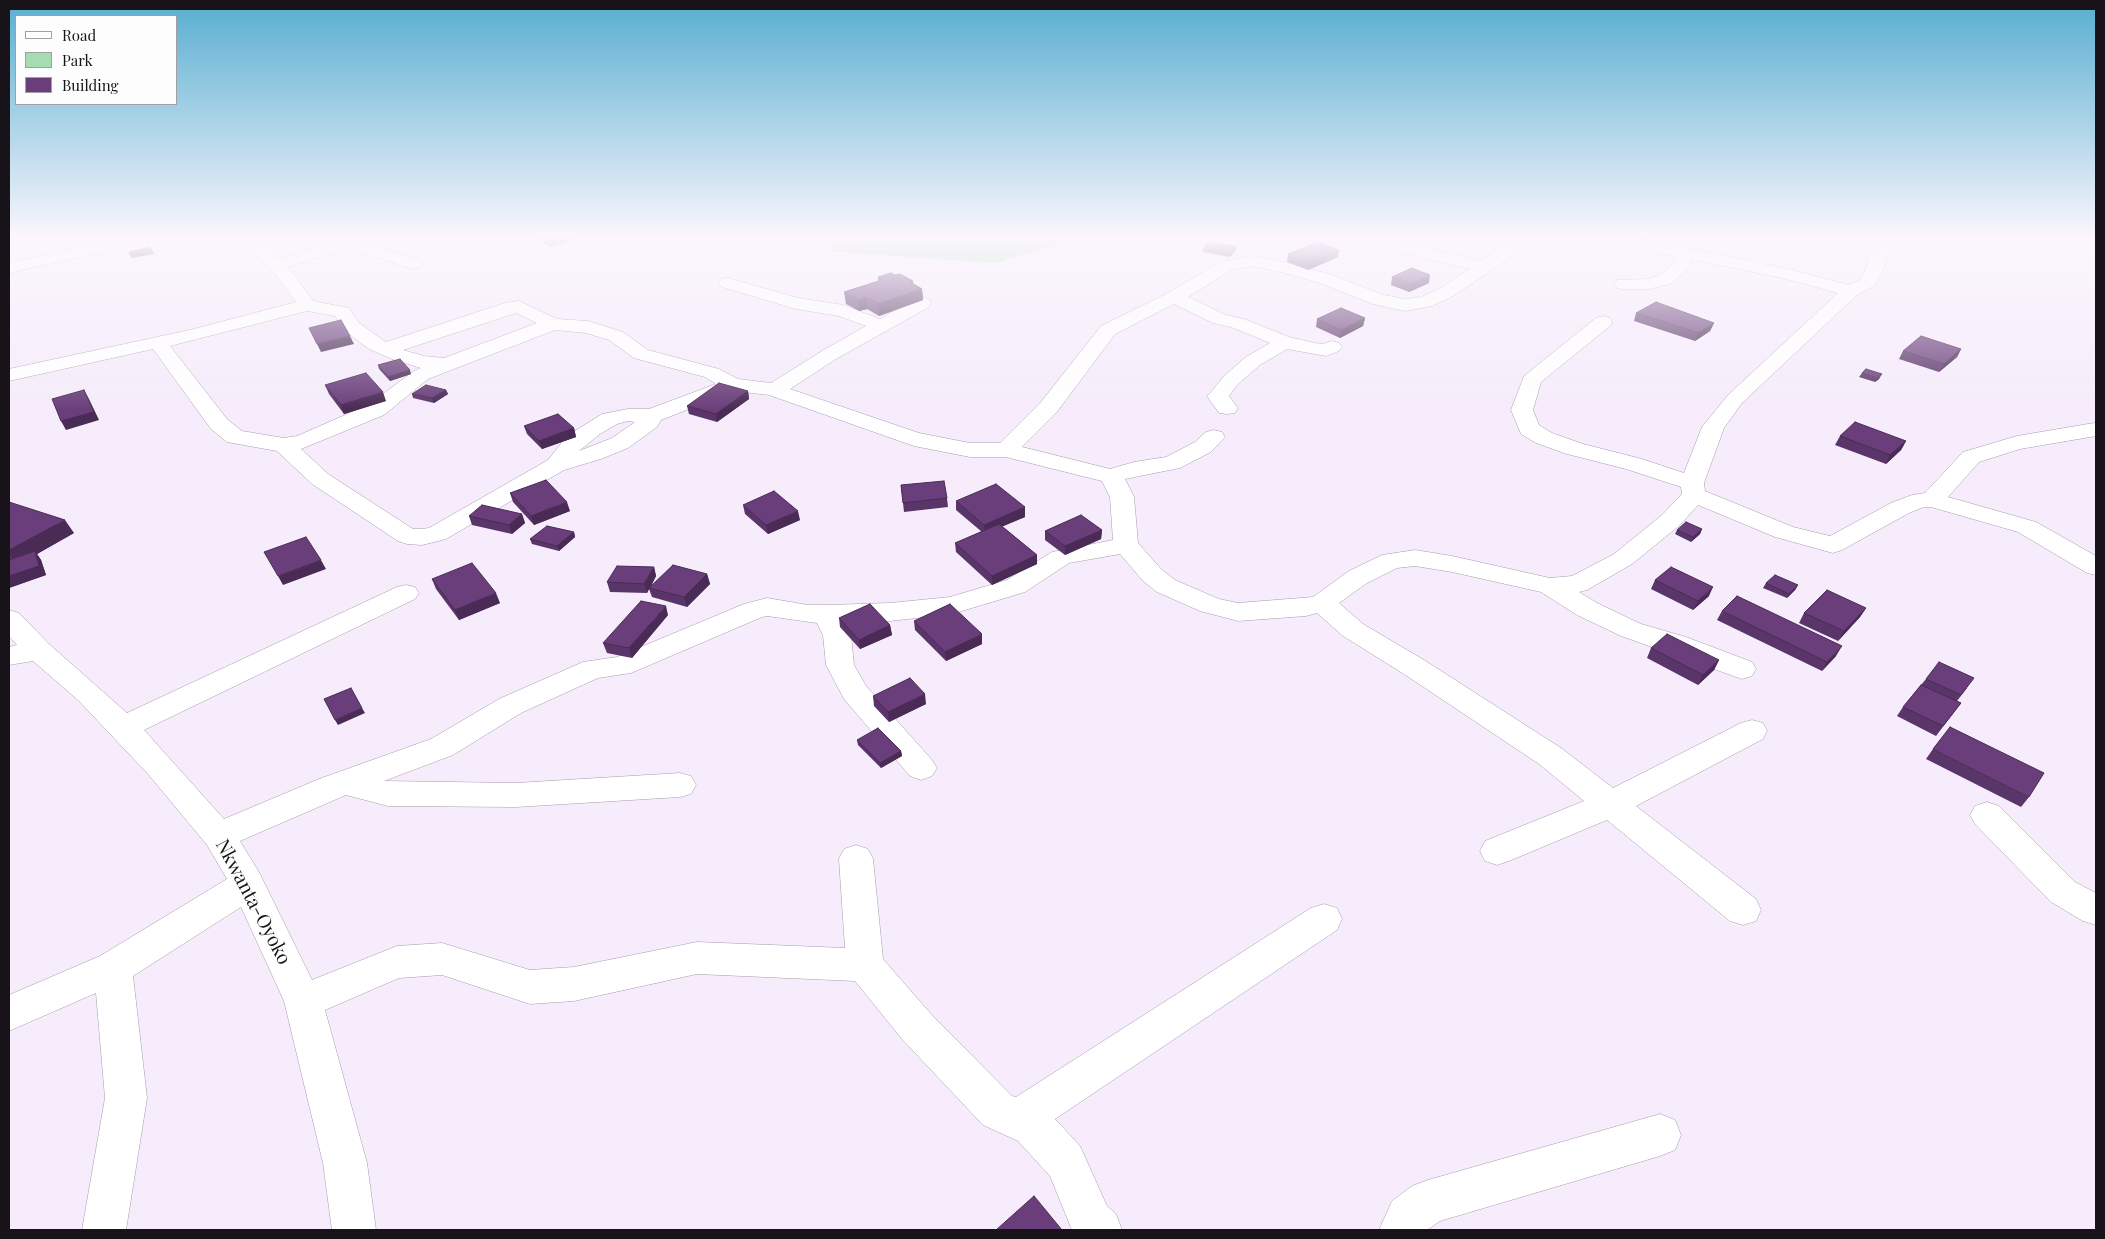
<!DOCTYPE html>
<style>
body{margin:0}
#map{position:relative;width:2105px;height:1239px;overflow:hidden;background:#f6ecfb;font-family:"Playfair Display",serif}
canvas{display:block}
.frame{position:absolute;inset:0;border:10px solid #171318;pointer-events:none}
.legend{position:absolute;left:15px;top:15px;width:162px;height:90px;box-sizing:border-box;background:#fdfdfd;border:1px solid #a19fa1;margin:0;padding:6px 9px;list-style:none;font-size:15px;color:#171318}
.legend li{display:flex;align-items:center;gap:10px;height:25px}
.legend b{width:25px;border:1px solid #a19fa1}
</style>
<div id="map">
<canvas width="2105" height="1239"></canvas>
<div class="frame"></div>
<ul class="legend">
<li><b style="height:6px;background:#fff"></b>Road</li>
<li><b style="height:14px;background:#a5ddb1"></b>Park</li>
<li><b style="height:14px;background:#693e7a"></b>Building</li>
</ul>
</div>
<script>
const ctx = document.querySelector('canvas').getContext('2d');
ctx.lineJoin = 'round';
function paint(path, color) {
  ctx.fillStyle = color;
  ctx.fill(path, 'evenodd');
}
function poly(rows) {
  const path = new Path2D();
  for (const r of rows) {
    path.moveTo(r[0], r[1]);
    for (let i = 2; i < r.length; i += 2) path.lineTo(r[i], r[i + 1]);
  }
  return path;
}
function strokePath(path, color, width, dash) {
  ctx.strokeStyle = color;
  ctx.lineWidth = width;
  ctx.lineCap = dash ? 'butt' : 'round';
  ctx.setLineDash(dash || []);
  ctx.stroke(path);
}
function write(font, color, halo, rows, align = 'center') {
  ctx.font = font + ' "Playfair Display",serif';
  ctx.lineWidth = 5;
  ctx.setLineDash([]);
  ctx.textBaseline = 'middle';
  ctx.strokeStyle = halo;
  ctx.fillStyle = color;
  for (const [text, x, y, turn = 0] of rows) {
    ctx.save();
    ctx.translate(x, y);
    ctx.rotate((+turn || 0) * Math.PI / 180);
    ctx.textAlign = isNaN(turn) ? turn : align;
    if (halo) ctx.strokeText(text, 0, 0);
    ctx.fillText(text, 0, 0);
    ctx.restore();
  }
}
paint(poly([
 [629,237,686,237,658,246],
 [827,237,1083,237,996,263,834,252]
]), '#a5ddb1');
const minor = poly([
 [126,237,155,237,153,241,147,242,9,273,9,263,126,237],
 [238,237,255,237,280,259,351,237,375,237,373,241,365,243,419,260,422,264,419,268,413,269,348,248,288,267,313,301,349,308,359,323,386,342,505,303,519,301,557,319,588,321,623,332,648,350,719,369,738,379,771,383,822,351,866,326,839,316,796,309,722,287,719,283,722,279,728,278,798,298,843,305,880,319,915,299,922,297,929,299,931,303,929,307,836,359,790,389,919,433,970,443,1000,443,1041,402,1101,326,1168,293,1220,262,1252,256,1287,263,1329,274,1384,295,1405,299,1421,297,1441,288,1470,269,1390,250,1370,241,1368,237,1389,237,1402,242,1481,261,1514,237,1532,237,1514,255,1453,296,1432,306,1405,311,1373,304,1317,282,1285,273,1252,266,1231,270,1188,297,1226,315,1244,319,1289,337,1315,343,1323,344,1332,341,1339,343,1342,347,1339,351,1326,356,1287,349,1260,365,1238,384,1229,396,1238,408,1235,413,1227,414,1219,413,1207,396,1211,392,1224,376,1246,357,1270,343,1231,327,1213,323,1174,304,1115,334,1057,412,1022,447,1110,469,1134,462,1166,457,1195,442,1206,432,1214,430,1222,432,1225,437,1211,452,1180,468,1125,479,1134,497,1138,543,1161,569,1175,580,1219,599,1238,603,1313,597,1349,571,1382,555,1415,550,1452,556,1550,578,1572,576,1614,554,1662,515,1682,494,1681,487,1626,469,1567,454,1536,443,1521,434,1511,410,1524,376,1596,318,1603,316,1610,318,1612,322,1610,326,1541,382,1533,410,1539,425,1552,433,1583,444,1642,459,1684,473,1702,427,1728,395,1838,293,1786,279,1692,259,1688,269,1672,283,1650,289,1623,289,1617,288,1614,284,1617,280,1649,279,1660,275,1674,263,1676,256,1602,241,1600,237,1631,237,1788,269,1849,285,1861,279,1867,267,1868,258,1885,243,1916,237,1946,237,1944,241,1897,251,1885,260,1885,267,1874,286,1857,295,1742,403,1724,428,1704,483,1705,491,1793,527,1830,536,1891,503,1912,495,1925,493,1963,452,2017,436,2094,423,2096,424,2096,436,2020,449,1979,462,1948,497,2036,522,2096,556,2096,575,2087,573,2018,532,1931,507,1924,507,1909,513,1842,550,1833,553,1775,537,1698,505,1680,525,1632,564,1587,590,1579,592,1597,603,1641,624,1686,637,1752,662,1756,669,1752,676,1742,679,1621,636,1577,615,1541,592,1452,572,1415,566,1397,568,1367,583,1339,603,1363,624,1424,660,1561,748,1613,788,1741,723,1752,720,1763,723,1767,731,1763,739,1636,806,1756,899,1761,910,1756,921,1743,925,1730,921,1607,820,1509,861,1497,865,1485,861,1480,851,1485,841,1584,801,1539,764,1404,674,1343,636,1317,613,1306,616,1238,621,1200,611,1157,592,1143,581,1120,554,1069,563,1025,592,952,614,890,621,845,622,851,635,854,665,866,686,932,760,937,768,932,776,921,780,910,776,844,699,826,665,823,635,817,623,767,616,762,617,631,673,598,678,521,713,453,755,384,781,516,783,680,773,691,776,696,785,691,794,680,797,516,807,388,806,346,795,240,841,260,874,312,980,397,946,442,943,530,970,574,967,697,942,845,948,839,859,844,849,856,845,868,849,873,859,883,959,930,1013,1012,1096,1016,1097,1311,908,1324,904,1337,908,1342,919,1337,930,1055,1119,1080,1146,1107,1206,1116,1214,1122,1230,1072,1230,1050,1176,1018,1141,983,1125,902,1039,855,981,697,974,574,1001,530,1004,442,975,399,978,325,1010,367,1163,376,1230,332,1230,323,1163,284,1001,241,907,133,976,147,1098,126,1230,82,1230,105,1098,96,993,9,1031,9,995,100,956,227,879,207,845,148,774,79,701,33,661,9,665,9,647,17,645,9,636,9,610,19,613,49,644,127,713,397,587,406,585,415,587,419,593,415,599,144,730,224,819,319,779,431,739,499,699,583,662,617,657,744,604,767,598,808,605,827,605,890,603,950,597,1007,580,1052,552,1113,540,1110,497,1102,481,1006,457,970,457,914,446,769,395,735,391,661,420,657,427,628,448,601,459,564,470,446,539,422,545,407,544,398,541,312,484,277,451,227,442,211,429,153,349,9,381,9,369,194,329,296,302,271,269,238,237],
 [307,311,335,316,345,331,369,349,392,359,421,368,414,371,368,405,297,436,284,438,242,431,227,419,170,346,307,311],
 [516,313,537,323,444,358,424,356,403,350,516,313],
 [555,330,586,333,609,340,634,358,705,377,716,384,649,409,628,409,602,414,567,436,548,460,429,528,422,529,413,529,328,474,301,449,384,415,428,379,555,330],
 [628,421,635,422,612,438,579,451,600,434,617,424,628,421],
 [1987,802,1999,806,2075,882,2096,893,2096,925,2083,921,2051,902,1975,824,1970,815,1975,806,1987,802],
 [1660,1114,1675,1120,1681,1135,1675,1150,1660,1156,1440,1221,1427,1230,1379,1230,1392,1201,1412,1186,1428,1180,1660,1114]
]);
strokePath(minor, '#a69cab', 1);
paint(minor, '#fff');
paint(poly([
 [537,237,569,237,571,241,549,247,537,238],
 [1236,246,1236,250,1230,257,1203,252,1203,249],
 [1288,254,1338,257,1308,270,1287,262],
 [878,277,913,281,913,284,922,289,923,300,879,316,867,309,859,311,846,304,844,292,878,281],
 [1392,277,1429,283,1409,292,1391,285],
 [1636,313,1714,323,1710,331,1695,341,1634,321],
 [1365,318,1363,326,1340,338,1316,327,1317,319],
 [1961,349,1957,357,1939,372,1899,359,1903,351],
 [378,365,411,374,390,381,379,369],
 [1862,373,1879,379,1875,382,1859,377],
 [325,385,386,401,344,414,329,394],
 [446,390,448,394,434,403,413,398,412,394],
 [748,391,749,399,717,422,689,414,687,406],
 [524,426,574,428,576,437,542,449,527,434],
 [1840,436,1906,441,1901,450,1886,464,1835,445],
 [901,485,947,498,948,507,904,512],
 [510,493,570,511,534,525,513,502],
 [956,501,1025,507,1025,517,1002,526,1037,555,1037,564,992,585,956,552,955,543,982,532,956,510],
 [9,502,74,533,37,554,41,560,46,575,9,588],
 [743,505,800,520,768,534,745,514],
 [522,514,525,523,512,534,472,525,469,516],
 [1702,529,1700,534,1691,542,1675,534,1677,530],
 [1102,530,1101,539,1065,555,1045,540,1045,531],
 [574,532,575,537,559,551,532,544,530,539],
 [654,567,656,576,651,586,707,574,710,584,687,607,652,597,649,589,647,593,610,592,607,582],
 [432,579,500,603,459,620,436,589],
 [1655,580,1709,596,1693,610,1651,589],
 [1766,583,1798,585,1795,590,1787,598,1763,588],
 [1866,608,1860,617,1838,641,1799,623,1804,613],
 [1722,611,1836,656,1822,671,1717,620],
 [668,615,632,658,607,653,603,643],
 [839,618,890,625,892,635,860,649,840,627],
 [914,621,982,644,946,661,915,630],
 [1651,648,1719,660,1714,670,1698,685,1647,658],
 [1926,679,1967,688,1957,701,1961,703,1936,736,1897,716,1903,707,1921,685],
 [873,696,926,704,889,722,874,706],
 [857,740,901,751,902,756,881,768,858,745],
 [1933,749,2029,797,2021,807,1926,759]
]), '#5a3569');
paint(poly([
 [556,237,569,237,571,241,549,247,547,239],
 [1236,246,1236,250,1230,257,1231,253],
 [152,250,154,254,132,258,130,255],
 [1339,250,1338,257,1308,270,1309,262],
 [1430,275,1429,283,1409,292,1411,284],
 [913,281,914,292,922,289,923,300,879,316,878,304,910,282],
 [866,297,867,309,859,311,858,300],
 [1365,318,1363,326,1340,338,1341,330],
 [1714,323,1710,331,1695,341,1698,333],
 [350,336,354,344,321,352,317,344],
 [1961,349,1957,357,1939,372,1944,364],
 [410,370,411,374,390,381,388,377],
 [1882,374,1879,379,1875,382,1877,378],
 [84,390,89,399,99,420,66,430,61,421],
 [446,390,448,394,434,403,432,398],
 [748,391,749,399,717,422,716,414],
 [383,392,386,401,344,414,341,405],
 [574,428,576,437,542,449,539,441],
 [1906,441,1901,450,1886,464,1890,455],
 [567,502,570,511,534,525,531,516],
 [1025,507,1025,517,985,534,984,525],
 [798,511,800,520,768,534,766,525],
 [522,514,525,523,512,534,509,525],
 [65,520,74,533,37,554,41,560,46,575,9,588,9,576,17,565,9,553,9,550],
 [1702,529,1700,534,1691,542,1693,537],
 [1102,530,1101,539,1065,555,1065,546],
 [574,532,575,537,559,551,557,546],
 [1037,555,1037,564,992,585,992,576],
 [321,560,326,569,283,585,278,576],
 [654,567,656,576,650,588,649,588,649,589,647,593,644,584],
 [707,574,710,584,687,607,684,597],
 [1798,585,1795,590,1787,598,1789,594],
 [1713,587,1709,596,1693,610,1698,601],
 [496,593,500,603,459,620,455,610],
 [666,606,668,615,632,658,629,648],
 [1866,608,1860,617,1838,641,1844,631],
 [890,625,892,635,860,649,859,640],
 [982,634,982,644,946,661,945,652],
 [1842,646,1836,656,1822,671,1827,662],
 [1719,660,1714,670,1698,685,1703,675],
 [925,694,926,704,889,722,888,712],
 [362,708,365,713,338,725,335,720],
 [901,751,902,756,881,768,880,763]
]), '#4a2b55');
const building = poly([
 [543,237,556,237,547,239,543,237],
 [1209,242,1236,246,1231,253,1203,249,1209,242],
 [1318,242,1339,250,1309,262,1288,254,1318,242],
 [150,247,152,250,130,255,129,252,150,247],
 [1412,268,1430,275,1411,284,1392,277,1412,268],
 [891,273,895,275,900,274,913,281,910,282,922,289,878,304,866,297,858,300,844,292,882,280,878,277,891,273],
 [1656,302,1714,323,1698,333,1636,313,1656,302],
 [1341,308,1365,318,1341,330,1317,319,1341,308],
 [341,320,350,336,317,344,309,328,341,320],
 [1921,336,1961,349,1944,364,1903,351,1921,336],
 [400,359,410,370,388,377,378,365,400,359],
 [1866,369,1882,374,1877,378,1862,373,1866,369],
 [366,373,383,392,341,405,325,385,366,373],
 [719,383,748,391,716,414,687,406,719,383],
 [426,385,446,390,432,398,412,394,426,385],
 [84,390,94,412,61,421,52,399,84,390],
 [558,414,574,428,539,441,524,426,558,414],
 [1855,422,1906,441,1890,455,1840,436,1855,422],
 [546,480,567,502,531,516,510,493,546,480],
 [944,481,947,498,903,503,901,485,944,481],
 [996,484,1025,507,984,525,956,501,996,484],
 [774,491,798,511,766,525,743,505,774,491],
 [9,502,65,520,9,550,9,502],
 [482,505,522,514,509,525,469,516,482,505],
 [1081,515,1102,530,1065,546,1045,531,1081,515],
 [1686,522,1702,529,1693,537,1677,530,1686,522],
 [999,524,1037,555,992,576,955,543,999,524],
 [547,526,574,532,557,546,530,539,547,526],
 [306,537,321,560,278,576,264,552,306,537],
 [35,551,39,566,9,576,9,560,35,551],
 [472,563,496,593,455,610,432,579,472,563],
 [673,565,707,574,684,597,649,588,673,565],
 [617,566,654,567,644,584,607,582,617,566],
 [1671,567,1713,587,1698,601,1655,580,1671,567],
 [1775,575,1798,585,1789,594,1766,583,1775,575],
 [1827,590,1866,608,1844,631,1804,613,1827,590],
 [1737,596,1842,646,1827,662,1722,611,1737,596],
 [641,601,666,606,629,648,603,643,641,601],
 [870,604,890,625,859,640,839,618,870,604],
 [950,604,982,634,945,652,914,621,950,604],
 [1667,634,1719,660,1703,675,1651,648,1667,634],
 [1939,662,1974,678,1961,695,1926,679,1939,662],
 [910,678,925,694,888,712,873,696,910,678],
 [1921,685,1961,703,1943,726,1903,707,1921,685],
 [351,688,362,708,335,720,324,699,351,688],
 [1950,727,2044,773,2029,797,1933,749,1950,727],
 [878,728,901,751,880,763,857,740,878,728],
 [1034,1196,1062,1230,996,1230,1034,1196]
]);
paint(building, '#693e7a');
strokePath(building, '#4a2b55', 1);
const sky = ctx.createLinearGradient(0, 0, 0, 410);
sky.addColorStop(0, '#57aed0');
sky.addColorStop(0.58, '#fbf6fd');
sky.addColorStop(1, '#fbf6fd00');
ctx.fillStyle = sky;
ctx.fillRect(0, 0, 2105, 410);
write('19px', '#171318', '#fdfdfd', [
 ["Nkwanta-Oyoko",253,902,62]
]);
</script>
